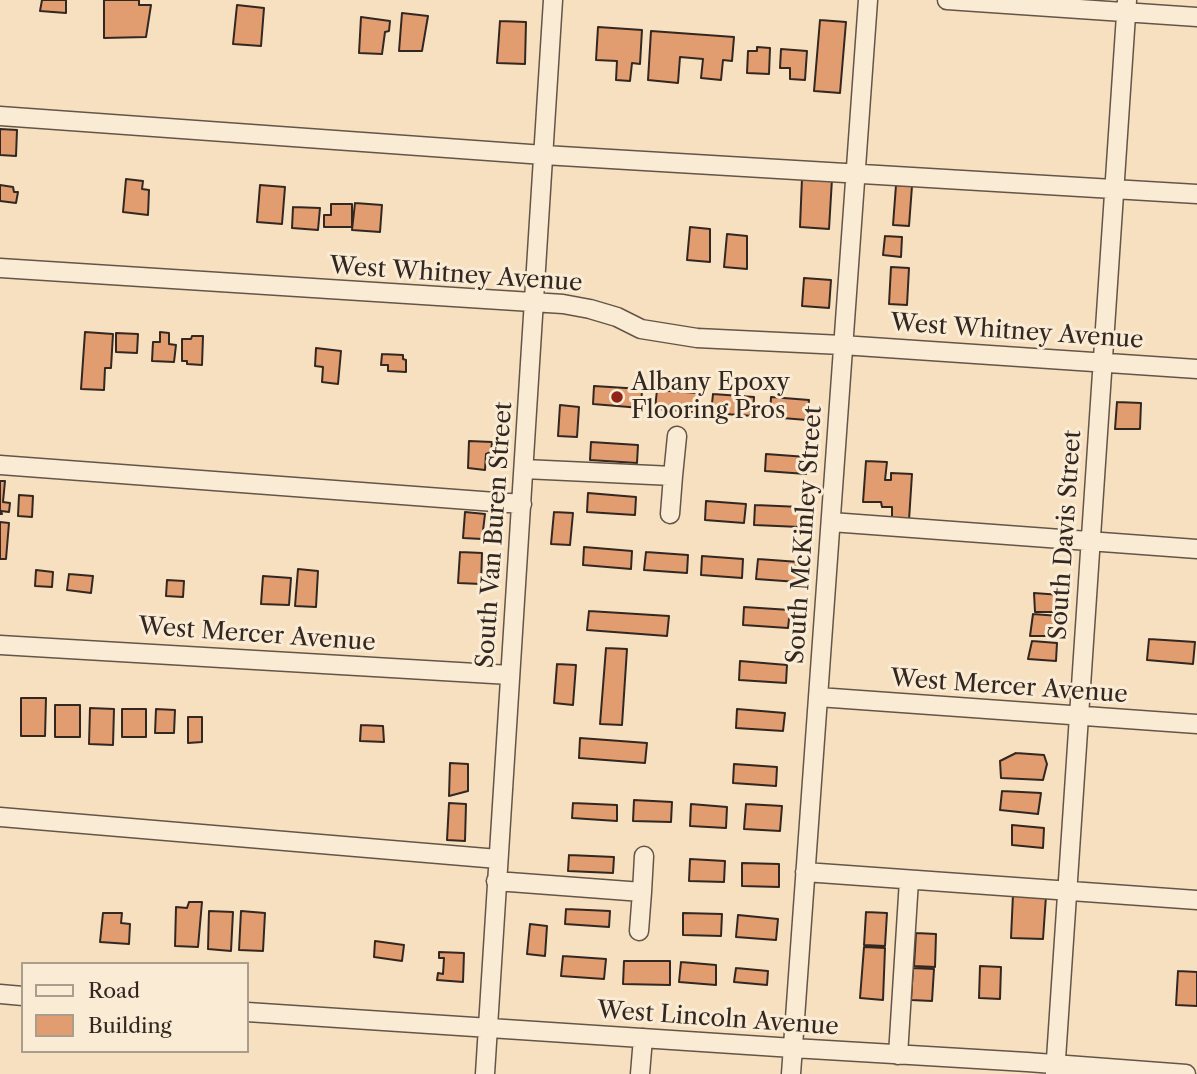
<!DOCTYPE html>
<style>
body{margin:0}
#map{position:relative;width:1197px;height:1074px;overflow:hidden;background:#f7e0bf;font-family:"Libre Caslon Text",serif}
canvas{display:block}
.legend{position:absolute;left:21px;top:962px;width:228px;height:91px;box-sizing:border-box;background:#faebd5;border:2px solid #aa9d8d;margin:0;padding:9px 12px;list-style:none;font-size:21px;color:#332721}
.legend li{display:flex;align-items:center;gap:14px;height:35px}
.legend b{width:35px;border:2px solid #aa9d8d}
</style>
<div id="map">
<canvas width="1197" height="1074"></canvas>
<ul class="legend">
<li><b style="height:9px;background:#faebd5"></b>Road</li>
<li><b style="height:19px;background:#e19c70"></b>Building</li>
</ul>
</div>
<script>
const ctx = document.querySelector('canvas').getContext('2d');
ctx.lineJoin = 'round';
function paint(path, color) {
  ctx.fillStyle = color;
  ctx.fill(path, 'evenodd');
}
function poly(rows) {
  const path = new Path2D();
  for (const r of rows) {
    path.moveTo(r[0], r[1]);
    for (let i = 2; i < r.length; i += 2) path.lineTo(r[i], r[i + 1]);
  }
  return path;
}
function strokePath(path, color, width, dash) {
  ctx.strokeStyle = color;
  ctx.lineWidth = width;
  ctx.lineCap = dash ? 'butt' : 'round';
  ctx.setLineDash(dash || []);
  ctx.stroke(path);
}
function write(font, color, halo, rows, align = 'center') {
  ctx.font = font + ' "Libre Caslon Text",serif';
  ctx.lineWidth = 6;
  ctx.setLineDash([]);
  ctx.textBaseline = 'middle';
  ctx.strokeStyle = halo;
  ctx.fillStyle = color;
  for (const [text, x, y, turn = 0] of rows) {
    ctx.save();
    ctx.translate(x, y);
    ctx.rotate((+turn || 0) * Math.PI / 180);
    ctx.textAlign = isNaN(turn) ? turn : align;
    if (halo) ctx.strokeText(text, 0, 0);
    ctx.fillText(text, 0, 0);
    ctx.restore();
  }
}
const building = poly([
 [42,0,66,0,66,13,40,11,42,0],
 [104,0,139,0,139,5,151,5,146,37,104,38,104,0],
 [237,5,264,8,261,46,233,44,237,5],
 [402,13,428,16,422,51,399,51,402,13],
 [361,17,390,21,389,31,385,32,382,54,359,53,361,17],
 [820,20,846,22,840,93,814,91,820,20],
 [500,21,526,22,525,64,497,63,500,21],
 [598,27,642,30,640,64,632,63,630,81,616,80,617,61,596,60,598,27],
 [651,31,734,37,732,61,723,60,721,80,701,78,703,59,680,57,678,83,648,80,651,31],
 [757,47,770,48,769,74,747,73,748,51,757,51,757,47],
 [781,49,807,51,805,80,790,79,790,68,780,68,781,49],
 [0,129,17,130,16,156,0,155,0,129],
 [802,178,832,179,829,229,800,227,802,178],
 [126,179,143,181,142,189,149,190,148,215,123,212,126,179],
 [0,185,13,187,14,192,18,192,16,203,0,201,0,185],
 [260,185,285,187,282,224,257,222,260,185],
 [896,185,912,186,909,226,893,225,896,185],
 [355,203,382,205,380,232,352,230,355,203],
 [331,204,352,204,352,227,324,227,324,215,331,215,331,204],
 [293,207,320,208,318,230,292,228,293,207],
 [690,227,710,229,710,262,687,260,690,227],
 [727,234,747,236,747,269,724,267,727,234],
 [885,236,902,237,901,257,883,255,885,236],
 [891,267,909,268,907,305,889,304,891,267],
 [804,278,831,280,829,308,802,306,804,278],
 [85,332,113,334,111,368,105,368,104,390,81,389,85,332],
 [160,332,169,333,169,344,176,345,174,362,152,361,153,342,160,342,160,332],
 [116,333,138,334,137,353,116,352,116,333],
 [192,336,203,336,202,365,187,364,187,361,182,361,182,339,191,339,192,336],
 [316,348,341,351,338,384,322,382,323,367,315,366,316,348],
 [382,354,403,355,403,359,406,360,406,372,388,371,388,365,381,365,382,354],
 [594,386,642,389,641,408,593,404,594,386],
 [657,390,698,393,697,412,655,409,657,390],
 [713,394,754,397,753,416,711,413,713,394],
 [771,397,809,400,807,420,770,417,771,397],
 [1117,402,1141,403,1140,429,1115,429,1117,402],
 [560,405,579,407,577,437,558,436,560,405],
 [469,441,492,442,491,452,486,454,485,470,468,468,469,441],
 [591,442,638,445,637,463,590,460,591,442],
 [766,454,807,457,806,474,765,471,766,454],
 [866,461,887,462,885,480,891,480,891,473,912,474,909,520,892,519,892,507,882,507,881,502,863,502,866,461],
 [0,481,5,481,3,502,10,503,9,512,1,511,2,514,0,514,0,481],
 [588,493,636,497,635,515,587,512,588,493],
 [19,495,33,496,32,517,18,516,19,495],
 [706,501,746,504,744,523,705,520,706,501],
 [755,505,801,507,800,527,754,525,755,505],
 [465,512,485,514,482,539,463,538,465,512],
 [554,512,573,513,570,545,551,544,554,512],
 [0,522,9,523,6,559,0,559,0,522],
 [584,547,632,551,631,569,583,565,584,547],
 [460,552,482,553,481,584,458,583,460,552],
 [646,552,688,555,687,573,644,570,646,552],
 [702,556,743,559,742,578,701,575,702,556],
 [758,559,799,562,798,582,756,579,758,559],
 [298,569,318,571,316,607,295,606,298,569],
 [36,570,53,572,52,587,35,586,36,570],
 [69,574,93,576,91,593,67,590,69,574],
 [263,576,291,578,289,605,261,604,263,576],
 [167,580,184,581,183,597,166,596,167,580],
 [1034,593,1061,595,1059,612,1035,612,1034,593],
 [744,607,790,610,788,628,743,625,744,607],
 [589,611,669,616,667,636,587,630,589,611],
 [1033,614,1059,616,1058,636,1030,636,1033,614],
 [1149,639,1195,642,1193,664,1147,660,1149,639],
 [1032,641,1057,643,1056,661,1028,659,1032,641],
 [606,648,627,649,622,725,600,724,606,648],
 [740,661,787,665,786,683,739,680,740,661],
 [557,664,576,665,573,705,554,703,557,664],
 [21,698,46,698,45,736,21,736,21,698],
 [55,705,80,705,80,737,55,737,55,705],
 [90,708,114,709,113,745,89,744,90,708],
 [122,709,146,709,146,737,122,737,122,709],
 [156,709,175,710,174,733,155,733,156,709],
 [737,709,785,713,783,731,736,728,737,709],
 [188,717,202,717,202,742,188,743,188,717],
 [361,725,383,726,384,742,360,741,361,725],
 [580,738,647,743,645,763,579,758,580,738],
 [1016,753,1044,755,1047,764,1043,780,1001,778,1000,761,1016,753],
 [450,763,468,764,468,791,449,796,450,763],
 [734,764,777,767,776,786,733,783,734,764],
 [1002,791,1041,793,1038,814,1000,810,1002,791],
 [634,800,672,802,671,822,633,821,634,800],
 [449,803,466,804,465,841,447,840,449,803],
 [573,803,617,805,617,821,572,818,573,803],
 [691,804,727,807,726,828,690,826,691,804],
 [746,804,782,806,780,831,744,829,746,804],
 [1012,825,1044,828,1043,848,1012,845,1012,825],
 [569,855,614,857,613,873,568,871,569,855],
 [690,859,725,861,724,882,689,881,690,859],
 [742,863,779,864,779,887,742,886,742,863],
 [1013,894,1046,896,1043,939,1011,938,1013,894],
 [189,902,202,902,198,947,175,946,176,907,187,908,189,902],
 [566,909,610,911,609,927,565,924,566,909],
 [209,911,233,912,231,951,208,949,209,911],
 [241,911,265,913,263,951,239,950,241,911],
 [866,912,887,913,885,946,864,945,866,912],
 [103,913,122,913,121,923,130,924,129,944,100,942,103,913],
 [683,913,722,914,721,936,683,935,683,913],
 [738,915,778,919,776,940,736,937,738,915],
 [530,924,547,926,545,956,527,954,530,924],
 [916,933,936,934,935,967,914,966,916,933],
 [375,941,404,945,402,961,374,957,375,941],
 [864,947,885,948,883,1000,860,998,864,947],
 [439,952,464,953,463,982,437,980,438,973,443,974,444,958,439,958,439,952],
 [563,956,606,959,604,979,561,976,563,956],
 [624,961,670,961,670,985,623,984,624,961],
 [681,962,716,965,716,985,679,982,681,962],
 [980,966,1001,967,1000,999,979,998,980,966],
 [736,968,768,971,767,985,734,982,736,968],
 [913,968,934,969,932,1001,911,1000,913,968],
 [1178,971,1197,972,1197,1006,1176,1005,1178,971]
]);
paint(building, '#e19c70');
strokePath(building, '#332721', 2);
const minor = poly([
 [947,0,1197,17],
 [0,116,544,155,1197,194],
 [0,268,563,304,590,309,617,317,641,329,697,338,842,345,1197,369],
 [0,465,522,504],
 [524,469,673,476,677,436],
 [670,514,673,476],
 [831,522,1197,549],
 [0,645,510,675],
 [818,697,1197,724],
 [0,817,498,859],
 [805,872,1197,900],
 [496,881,642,892,644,856],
 [639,931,642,892],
 [0,994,23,996],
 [247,1012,793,1048,1027,1062,1186,1074],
 [898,1055,909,880],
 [485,1074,553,0],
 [640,1074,643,1038],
 [791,1074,868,0],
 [1055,1074,1127,0]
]);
strokePath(minor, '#645548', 21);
strokePath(minor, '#faebd5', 18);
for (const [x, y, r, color] of [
 [617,397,7,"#8f2418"]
]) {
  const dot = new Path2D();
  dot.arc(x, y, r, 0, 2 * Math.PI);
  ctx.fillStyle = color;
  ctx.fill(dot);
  strokePath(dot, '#faebd5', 2.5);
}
write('24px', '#332721', '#faebd5', [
 ["West Whitney Avenue",456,275,4],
 ["West Whitney Avenue",1017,332,4],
 ["South Van Buren Street",495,535,-86],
 ["South McKinley Street",805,535,-86],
 ["South Davis Street",1066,535,-86],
 ["West Mercer Avenue",257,635,4],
 ["West Mercer Avenue",1009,687,4],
 ["West Lincoln Avenue",718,1019,4]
]);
write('24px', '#332721', '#faebd5', [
 ["Albany Epoxy",631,383],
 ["Flooring Pros",631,411]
], 'left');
</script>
